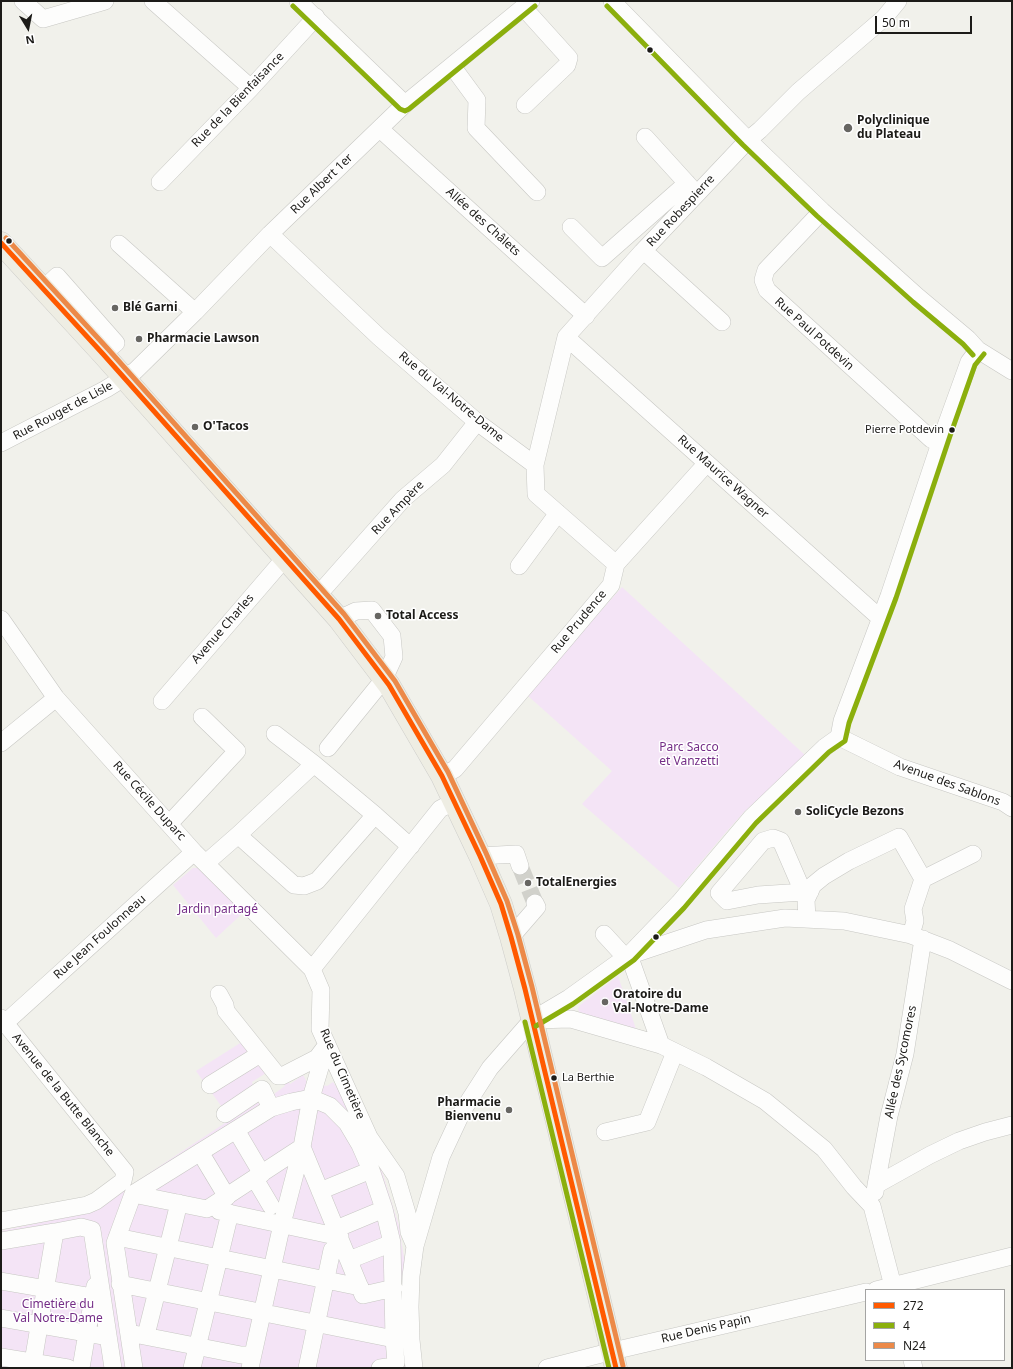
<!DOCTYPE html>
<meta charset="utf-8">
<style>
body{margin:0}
#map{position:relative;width:1013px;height:1369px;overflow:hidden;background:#f1f1eb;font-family:"Noto Sans",sans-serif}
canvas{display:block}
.frame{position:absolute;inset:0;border:2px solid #1c1b18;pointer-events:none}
.legend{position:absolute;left:865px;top:1289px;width:140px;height:72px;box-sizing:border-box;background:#fff;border:1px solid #a4a4a3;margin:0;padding:5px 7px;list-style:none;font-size:12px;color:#1c1b18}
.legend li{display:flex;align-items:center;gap:8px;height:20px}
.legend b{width:20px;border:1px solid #a4a4a3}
.north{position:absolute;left:8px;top:8px;width:40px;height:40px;-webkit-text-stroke:3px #fff;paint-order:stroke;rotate:170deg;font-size:11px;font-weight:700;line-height:16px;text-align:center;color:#1c1b18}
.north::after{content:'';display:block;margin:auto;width:14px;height:18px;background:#1c1b18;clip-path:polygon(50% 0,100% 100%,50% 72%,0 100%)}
.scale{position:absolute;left:875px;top:16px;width:97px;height:18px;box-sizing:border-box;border:2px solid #1c1b18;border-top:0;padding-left:5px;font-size:12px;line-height:14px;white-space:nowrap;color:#1c1b18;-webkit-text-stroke:3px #fff;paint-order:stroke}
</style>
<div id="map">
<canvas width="1013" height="1369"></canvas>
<div class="frame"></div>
<ul class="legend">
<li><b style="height:5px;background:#ff5a00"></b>272</li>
<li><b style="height:5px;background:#8baf0d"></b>4</li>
<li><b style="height:5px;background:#ec8948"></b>N24</li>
</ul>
<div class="north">N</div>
<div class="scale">50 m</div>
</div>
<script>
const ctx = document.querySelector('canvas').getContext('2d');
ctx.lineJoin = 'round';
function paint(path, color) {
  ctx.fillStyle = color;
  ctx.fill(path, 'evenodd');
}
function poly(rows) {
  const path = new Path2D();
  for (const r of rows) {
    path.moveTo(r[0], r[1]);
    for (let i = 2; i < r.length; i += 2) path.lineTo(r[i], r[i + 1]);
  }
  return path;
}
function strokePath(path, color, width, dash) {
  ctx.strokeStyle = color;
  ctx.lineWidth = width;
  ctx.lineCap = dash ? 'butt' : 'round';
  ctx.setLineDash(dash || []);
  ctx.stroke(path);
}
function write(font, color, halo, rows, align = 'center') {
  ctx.font = font + ' "Noto Sans",sans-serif';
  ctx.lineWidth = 3;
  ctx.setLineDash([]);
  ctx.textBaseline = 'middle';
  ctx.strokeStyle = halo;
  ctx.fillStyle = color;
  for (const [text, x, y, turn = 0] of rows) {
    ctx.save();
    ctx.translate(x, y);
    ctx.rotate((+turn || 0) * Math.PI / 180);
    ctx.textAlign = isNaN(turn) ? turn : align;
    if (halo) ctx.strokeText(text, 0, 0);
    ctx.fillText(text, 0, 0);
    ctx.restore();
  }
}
paint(poly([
 [622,587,806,756,745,811,726,832,679,888,582,804,612,771,527,695],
 [193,868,198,868,246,910,216,938,173,885],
 [618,976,636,1029,580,1014,578,1009,580,1005],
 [245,1040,269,1071,252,1082,258,1102,261,1108,277,1099,274,1094,285,1086,283,1082,287,1079,290,1084,303,1075,307,1082,327,1086,333,1082,348,1104,381,1168,399,1226,402,1246,405,1263,409,1368,1,1368,1,1231,98,1210,122,1191,225,1123,219,1114,224,1110,196,1071]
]), '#f4e4f6');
strokePath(poly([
 [520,866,535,903]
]), '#d1d1cb', 17, [17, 8]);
const minor = poly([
 [23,1,43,19,105,1],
 [153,1,251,88],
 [298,1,405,104],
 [612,1,748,140,822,211,918,297,968,339,978,350,1012,371],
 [523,7,569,58,567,65,525,105],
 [452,66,477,100,476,128,537,192],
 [380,129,586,316],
 [645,137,694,191],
 [160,182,251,88,316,17],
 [822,211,766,270,763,280,767,290,931,439,940,444],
 [571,227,602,258,687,183],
 [270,234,379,337,477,422,535,465,536,494,616,564],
 [119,244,195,312],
 [644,251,722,322],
 [43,289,57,276,116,343,103,354],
 [566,337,880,618],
 [1,443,106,389,135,371,195,312,270,234,405,104,531,1],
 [535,465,566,337,642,252,748,140,760,130,798,92,884,18,898,1],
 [519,566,558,513],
 [318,595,403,499,443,465,477,422],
 [1,619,56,698,194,852,312,969],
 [162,701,285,558],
 [275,734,314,764],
 [839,737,900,767,1003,802,1012,808],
 [1,743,56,698],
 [328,748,384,679,394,657,392,636,372,610,356,611,339,619],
 [442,776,455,769,563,642,611,585,616,564,707,463],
 [375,815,317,881,304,886,294,885,238,835,314,764,375,815,403,840,411,846],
 [169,824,237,751,202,717],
 [480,856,516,854,520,866],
 [206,863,238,835],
 [923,879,973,854],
 [803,892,781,841,773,838,763,841,719,893,727,901,758,895,803,892,810,892],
 [807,919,806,900,813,885,824,876,849,861,899,837,923,879,913,909,915,921,911,935],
 [604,934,626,958],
 [511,937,537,907,535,903],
 [629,955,661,1045],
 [631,955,706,930,785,918,844,921,911,935,950,950,1012,981],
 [219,994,225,1005,226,1011,278,1076,282,1076,317,1058,326,1046],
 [1,1018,125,1172,123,1181,96,1201,87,1205,1,1221],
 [533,1020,571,1019,661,1045,706,1067,765,1101,824,1149,854,1187,872,1206,894,1290],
 [5,1023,194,852],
 [210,1085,260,1054],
 [225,1114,262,1089,271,1108],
 [236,1130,262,1174],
 [605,1132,647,1122,675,1052],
 [200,1152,227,1197],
 [255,1179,271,1206],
 [876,1185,889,1116,905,1054,923,939],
 [320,1191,371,1170],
 [875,1192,876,1185,930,1155,959,1141,985,1132,1012,1125],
 [133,1194,207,1209,302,1147,363,1295,394,1288],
 [219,1211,340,1237],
 [336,1229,384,1209],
 [117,1237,360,1287],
 [1,1241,55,1232],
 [415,1246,409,1232,407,1213,396,1176,369,1137,320,1029,321,990,312,969,440,809,455,801],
 [349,1260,392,1243],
 [1,1281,93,1297],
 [120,1284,394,1339],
 [876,1290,1012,1256],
 [1,1318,108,1337],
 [134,1334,241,1355,253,1355],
 [146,1335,179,1203],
 [1,1357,68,1368],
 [912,1360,914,1368],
 [32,1368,55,1232,81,1227,92,1230,113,1368],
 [81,1368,95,1286],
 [134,1368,115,1243,133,1194,271,1108,291,1102,311,1098,330,1106,347,1123,360,1145,371,1170,384,1209,392,1243,394,1339,396,1363,394,1366,380,1368],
 [192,1368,230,1213],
 [250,1368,282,1224,302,1147,311,1098,327,1044],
 [307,1368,332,1250],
 [414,1368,411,1340,410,1307,411,1276,415,1246,441,1157,463,1110,490,1068,532,1020,569,998,629,955,679,903,751,818,825,747,839,737,842,721,889,596,943,434,969,362,978,350],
 [547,1368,613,1351,866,1292]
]);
const major = poly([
 [1,243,103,354,339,619,389,685,442,776,480,856,501,904,511,937,525,989,616,1368]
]);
strokePath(minor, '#c7c7c3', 18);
strokePath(major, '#cdcdca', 23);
strokePath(minor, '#fdfdfc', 17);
strokePath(major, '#eeede3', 22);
strokePath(poly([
 [1,243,103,354,339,619,389,685,442,776,480,856,501,904,511,937,525,989,616,1368]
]), '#ff5a00', 5);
strokePath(poly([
 [293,6,400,109,405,111,409,109,535,6],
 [607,6,743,145,817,216,913,302,963,344,973,355],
 [525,1022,609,1368],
 [536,1026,573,1004,634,960,684,908,756,823,829,752,845,741,849,723,896,598,950,436,975,365,984,354]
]), '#8baf0d', 5);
strokePath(poly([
 [6,238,108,349,344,614,395,681,448,772,486,853,507,901,518,935,532,987,623,1366]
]), '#ec8948', 5);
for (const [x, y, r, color] of [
 [650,50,3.5,"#1c1b18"],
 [848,128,5,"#676662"],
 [9,241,3.5,"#1c1b18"],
 [115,308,4,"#676662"],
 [139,339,4,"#676662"],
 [195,427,4,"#676662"],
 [952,430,3.5,"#1c1b18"],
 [378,616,4,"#676662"],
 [798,812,4,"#676662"],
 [528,883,4,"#676662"],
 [656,937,3.5,"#1c1b18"],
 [605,1002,4,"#676662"],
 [554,1078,3.5,"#1c1b18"],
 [509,1110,4,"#676662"]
]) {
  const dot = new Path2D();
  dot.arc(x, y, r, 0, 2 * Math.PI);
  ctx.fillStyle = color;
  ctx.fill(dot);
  strokePath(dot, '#fff', 1.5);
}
write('11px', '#1c1b18', '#fff', [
 ["Pierre Potdevin",944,430],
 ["La Berthie",562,1078,"left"]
], 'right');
write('12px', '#1c1b18', '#fff', [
 ["Rue de la Bienfaisance",238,100,-46],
 ["Rue Albert 1er",322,184,-44],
 ["Rue Robespierre",681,211,-47],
 ["Allée des Châlets",483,222,42],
 ["Rue Paul Potdevin",814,334,42],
 ["Rue du Val-Notre-Dame",451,397,40],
 ["Rue Rouget de Lisle",63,411,-28],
 ["Rue Maurice Wagner",723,477,42],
 ["Rue Ampère",398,508,-46],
 ["Rue Prudence",579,622,-50],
 ["Avenue Charles",223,629,-49],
 ["Avenue des Sablons",947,783,20],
 ["Rue Cécile Duparc",149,801,48],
 ["Rue Jean Foulonneau",100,937,-42],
 ["Allée des Sycomores",901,1062,-78],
 ["Rue du Cimetière",342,1074,67],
 ["Avenue de la Butte Blanche",63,1095,51],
 ["Rue Denis Papin",706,1329,-13]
]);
write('bold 12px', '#1c1b18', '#fff', [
 ["Polyclinique",857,121],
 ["du Plateau",857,135],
 ["Blé Garni",123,308],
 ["Pharmacie Lawson",147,339],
 ["O'Tacos",203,427],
 ["Total Access",386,616],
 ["SoliCycle Bezons",806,812],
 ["TotalEnergies",536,883],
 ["Oratoire du",613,995],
 ["Val-Notre-Dame",613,1009],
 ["Pharmacie",501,1103,"right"],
 ["Bienvenu",501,1117,"right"]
], 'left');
write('12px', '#752e87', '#fff', [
 ["Parc Sacco",689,748],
 ["et Vanzetti",689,762],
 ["Jardin partagé",218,910],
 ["Cimetière du",58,1305],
 ["Val Notre-Dame",58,1319]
]);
</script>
